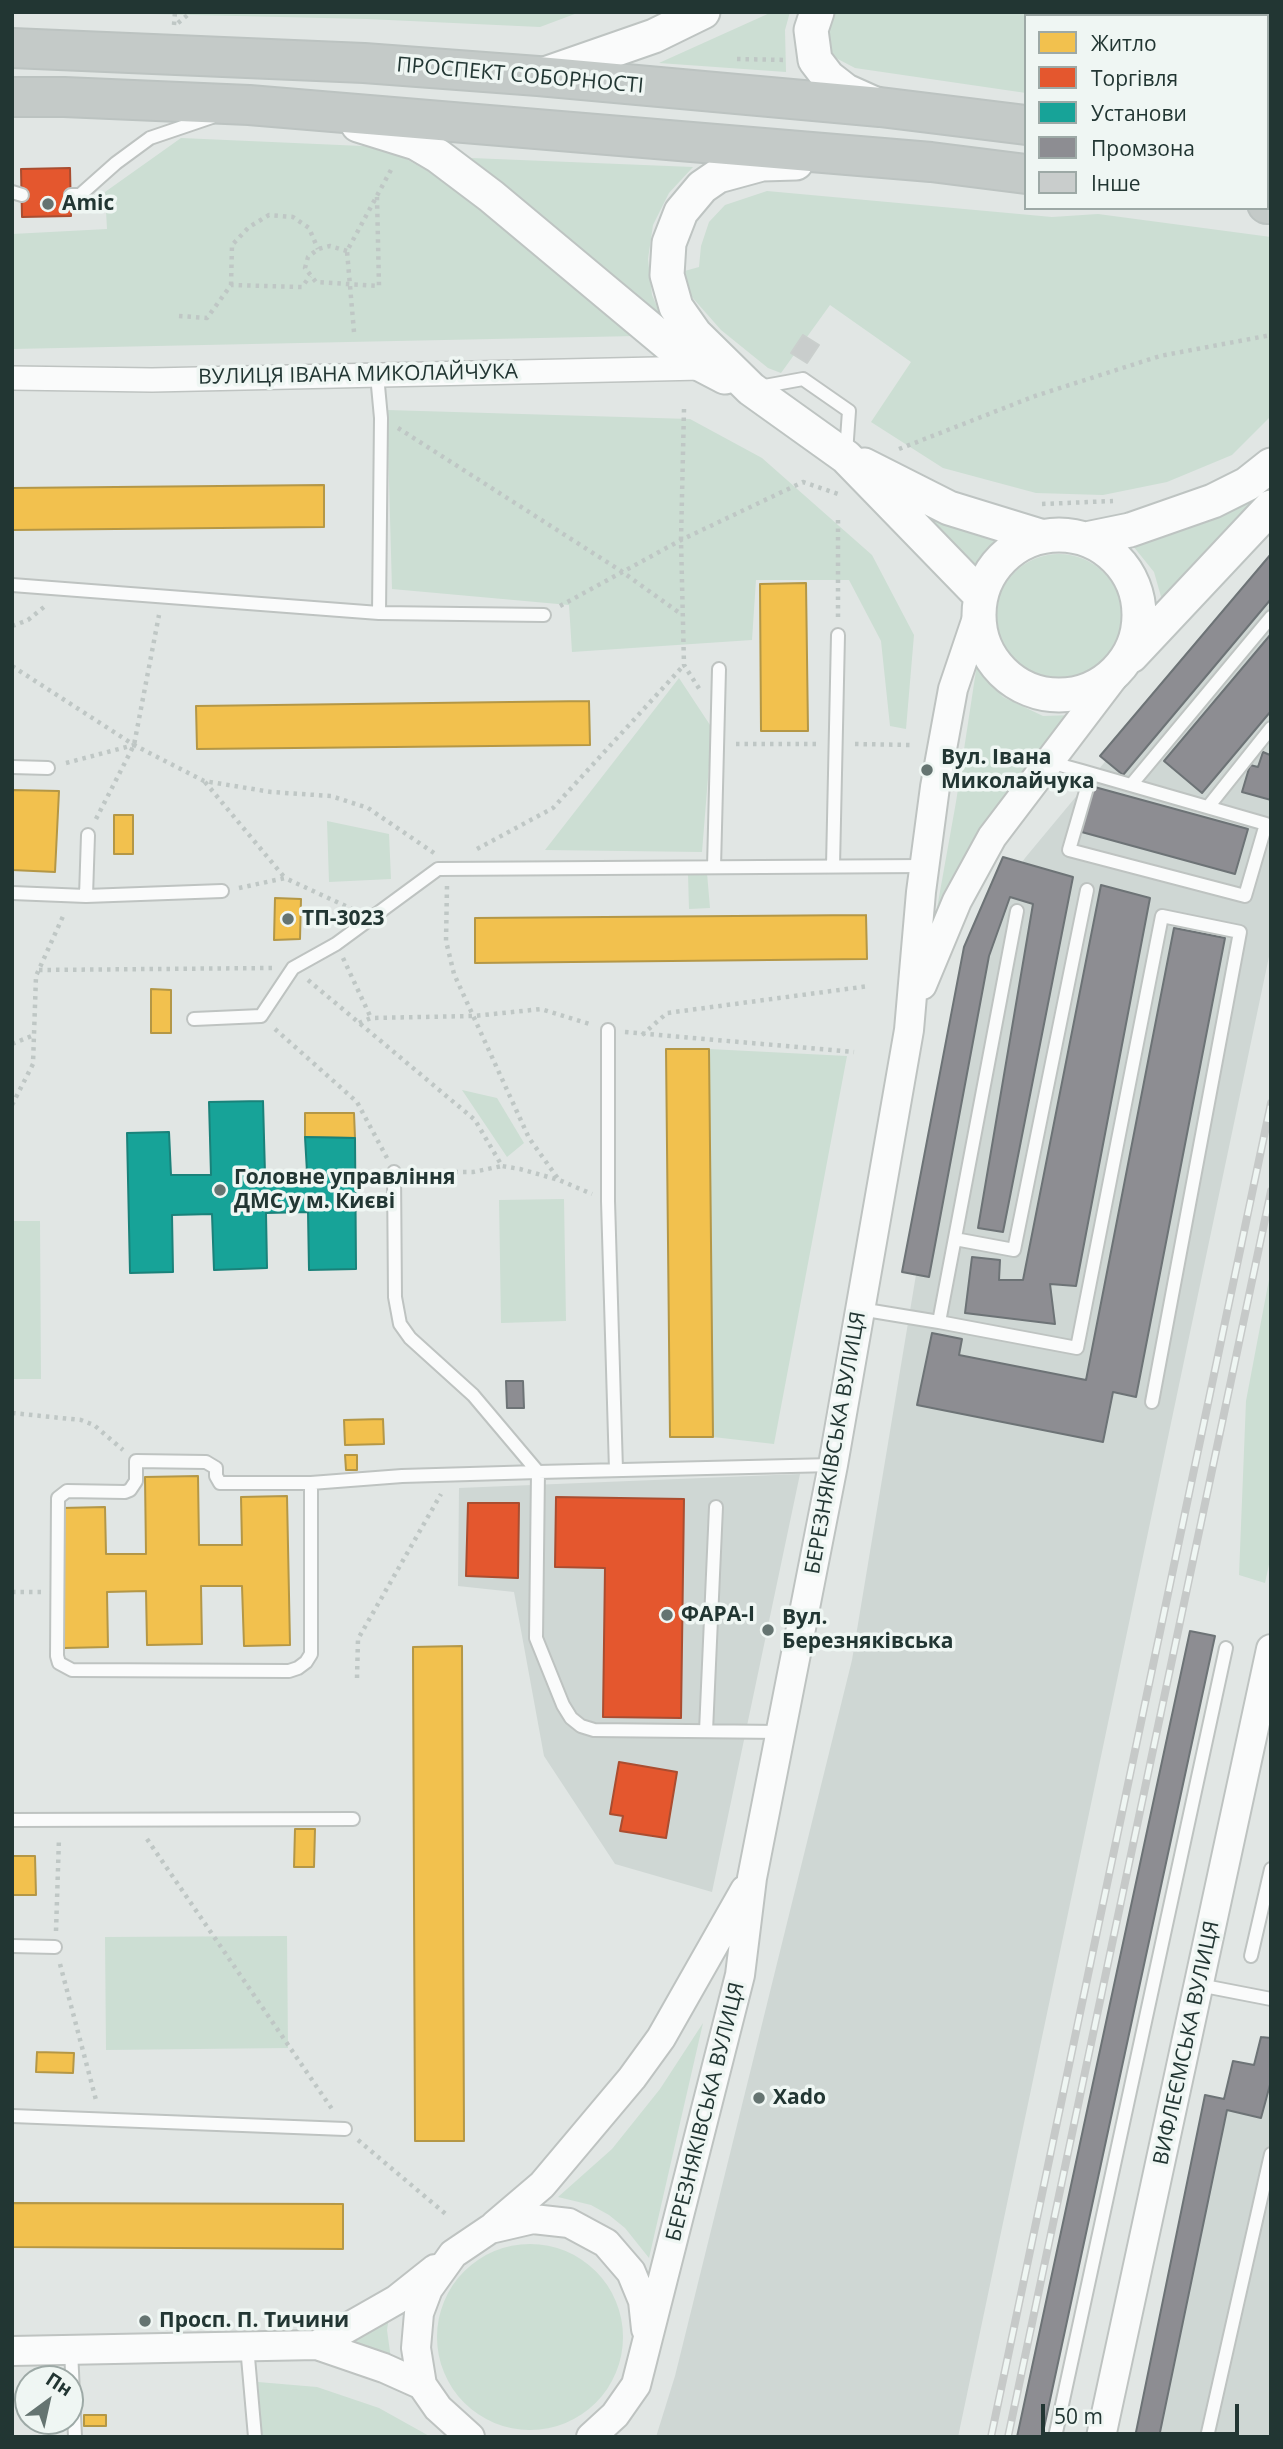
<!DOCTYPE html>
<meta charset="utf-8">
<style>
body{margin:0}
#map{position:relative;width:1283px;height:2449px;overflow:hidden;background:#e1e6e4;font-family:"Open Sans",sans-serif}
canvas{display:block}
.frame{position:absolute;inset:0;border:14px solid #223633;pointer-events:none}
.legend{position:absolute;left:1024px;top:14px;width:245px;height:196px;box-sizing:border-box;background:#eff6f3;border:2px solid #9da9a6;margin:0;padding:9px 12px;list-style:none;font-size:21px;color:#223633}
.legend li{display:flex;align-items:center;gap:14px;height:35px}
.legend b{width:35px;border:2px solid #9da9a6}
.north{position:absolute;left:14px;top:2365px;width:70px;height:70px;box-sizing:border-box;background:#eff6f3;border:2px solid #9da9a6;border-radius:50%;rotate:33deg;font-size:19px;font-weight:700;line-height:28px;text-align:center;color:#223633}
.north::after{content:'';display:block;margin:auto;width:24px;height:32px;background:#657471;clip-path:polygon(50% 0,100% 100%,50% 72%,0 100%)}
.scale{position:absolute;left:1041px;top:2404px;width:198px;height:32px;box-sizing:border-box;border:4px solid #223633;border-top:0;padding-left:9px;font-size:21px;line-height:24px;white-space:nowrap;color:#223633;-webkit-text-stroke:5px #eff6f3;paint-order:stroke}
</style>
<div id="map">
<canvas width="1283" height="2449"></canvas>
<div class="frame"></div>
<ul class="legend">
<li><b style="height:19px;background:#f2c14e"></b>Житло</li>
<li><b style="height:19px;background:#e4572e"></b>Торгівля</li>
<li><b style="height:19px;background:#17a398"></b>Установи</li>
<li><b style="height:19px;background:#8d8d92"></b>Промзона</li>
<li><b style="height:19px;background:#c9cdcc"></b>Інше</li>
</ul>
<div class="north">Пн</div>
<div class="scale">50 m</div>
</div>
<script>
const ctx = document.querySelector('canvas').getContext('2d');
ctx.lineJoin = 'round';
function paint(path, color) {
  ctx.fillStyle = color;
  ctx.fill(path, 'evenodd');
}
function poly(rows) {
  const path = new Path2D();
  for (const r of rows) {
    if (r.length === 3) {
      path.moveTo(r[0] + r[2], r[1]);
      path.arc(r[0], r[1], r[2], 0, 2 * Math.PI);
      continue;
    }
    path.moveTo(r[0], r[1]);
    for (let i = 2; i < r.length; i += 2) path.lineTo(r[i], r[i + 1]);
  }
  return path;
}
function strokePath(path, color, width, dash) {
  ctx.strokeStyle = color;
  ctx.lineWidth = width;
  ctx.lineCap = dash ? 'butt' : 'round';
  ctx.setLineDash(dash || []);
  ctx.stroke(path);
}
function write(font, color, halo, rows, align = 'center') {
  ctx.font = font + ' "Open Sans",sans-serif';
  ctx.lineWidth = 7;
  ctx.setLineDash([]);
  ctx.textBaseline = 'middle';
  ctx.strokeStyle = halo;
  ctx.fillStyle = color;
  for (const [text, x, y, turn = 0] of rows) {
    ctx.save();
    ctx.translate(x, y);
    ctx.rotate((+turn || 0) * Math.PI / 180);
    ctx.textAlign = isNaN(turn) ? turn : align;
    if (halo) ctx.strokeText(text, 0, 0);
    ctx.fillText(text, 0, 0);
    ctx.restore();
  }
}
paint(poly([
 [1271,562,1271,947,958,2437,656,2437,675,2376,852,1660,952,1058,982,922,1025,858],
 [800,1474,712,1892,615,1864,544,1756,514,1592,458,1586,459,1488],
 [1261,2037,1271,2038,1271,2437,1135,2437,1205,2095,1224,2099,1233,2061,1254,2065]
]), '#cfd7d4');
paint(poly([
 [64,12,580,12,540,27,367,19],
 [772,12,790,12,785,30,786,72,659,63],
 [829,12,1126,12,1127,16,1026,16,1026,93,855,68,832,56,822,39],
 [1267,44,1271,45,1271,130,1267,129],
 [181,138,385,147,479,200,636,336,12,349,12,234,107,229,105,192],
 [471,158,693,167,669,193,653,225,648,259,652,295,666,327],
 [767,191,1052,217,1098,214,1271,237,1271,416,1232,455,1167,482,1103,495,1036,493,943,468,871,422,911,362,830,305,781,373,768,368,721,330,691,296,681,272,699,267,701,246,709,222,725,205],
 [387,410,690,419,762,458,872,555,914,635,906,729,890,726,881,641,849,580,756,580,752,640,572,652,569,605,392,589],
 [1264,492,1164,607,1154,572,1129,541,1189,528],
 [910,503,999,539,979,558,971,578],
 [1059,617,63],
 [977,664,1003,697,1043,716,1074,715,934,925,956,802],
 [679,678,712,728,702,852,545,850],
 [327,821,389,834,391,879,329,882],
 [707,873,710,908,689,909,688,874],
 [709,1049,847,1056,774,1444,713,1437],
 [462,1090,497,1098,524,1143,507,1157],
 [564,1199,566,1321,501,1323,499,1200],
 [12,1221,40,1221,41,1379,12,1379],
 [1271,1269,1271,1555,1265,1583,1239,1575,1246,1401],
 [287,1936,288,2048,106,2050,105,1937],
 [703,2023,649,2258,625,2228,609,2215,591,2205,558,2197,612,2149,660,2089],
 [530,2337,93],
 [390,2311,387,2330,391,2359,330,2344],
 [258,2382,317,2387,379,2408,431,2437,262,2437]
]), '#ccded3');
const homes = poly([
 [324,485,324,527,12,530,12,488,324,485],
 [806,583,808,731,761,731,760,584,806,583],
 [589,701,590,745,197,749,196,706,589,701],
 [12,790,59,791,55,872,12,870,12,790],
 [114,815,133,815,133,854,114,854,114,815],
 [275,898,301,899,300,939,274,940,275,898],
 [866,915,867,959,475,963,475,918,866,915],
 [151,989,171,990,171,1033,151,1033,151,989],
 [666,1049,709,1049,713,1437,670,1437,666,1049],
 [305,1113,354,1113,355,1138,305,1137,305,1113],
 [383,1419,384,1444,345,1445,344,1420,383,1419],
 [345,1455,357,1455,357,1470,346,1470,345,1455],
 [198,1476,199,1545,242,1545,241,1497,287,1496,290,1645,244,1646,242,1586,201,1586,202,1644,147,1645,146,1591,107,1592,108,1647,64,1648,62,1508,105,1507,106,1554,146,1554,145,1477,198,1476],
 [462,1646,464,2141,415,2141,413,1647,462,1646],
 [295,1829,315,1829,314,1867,294,1867,295,1829],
 [12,1856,35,1856,36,1895,12,1895,12,1856],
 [37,2052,74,2053,73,2073,36,2072,37,2052],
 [12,2203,343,2204,343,2249,12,2247,12,2203],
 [84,2415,106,2415,106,2426,84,2426,84,2415]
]);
paint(homes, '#f2c14e');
strokePath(homes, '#b49746', 2);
const shops = poly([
 [1156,12,1227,12,1226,16,1155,16,1156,12],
 [70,168,71,216,22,217,21,169,70,168],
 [556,1497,684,1499,681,1718,603,1717,605,1568,555,1567,556,1497],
 [468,1503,519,1503,518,1578,466,1576,468,1503],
 [619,1762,677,1772,666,1838,620,1831,623,1816,610,1814,619,1762]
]);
paint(shops, '#e4572e');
strokePath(shops, '#aa4d30', 2);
const public = poly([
 [263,1101,265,1174,307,1172,305,1137,355,1138,356,1269,309,1270,308,1212,266,1213,267,1268,214,1270,212,1214,172,1215,173,1272,130,1273,127,1133,169,1132,171,1175,211,1175,209,1102,263,1101]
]);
paint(public, '#17a398');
strokePath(public, '#1a827a', 2);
const industry = poly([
 [1271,554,1271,599,1123,775,1100,756,1271,554],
 [1271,634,1271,711,1202,793,1164,761,1271,634],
 [1263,752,1270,755,1271,753,1271,800,1242,792,1250,765,1258,767,1263,752],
 [1091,786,1248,829,1235,874,1078,831,1091,786],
 [1003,857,1073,877,1003,1232,978,1228,1033,904,1010,897,989,956,929,1277,902,1272,964,947,1003,857],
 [1101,885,1150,898,1076,1286,1050,1284,1055,1324,965,1313,972,1257,1000,1260,999,1280,1023,1280,1101,885],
 [1174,928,1225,938,1136,1397,1113,1392,1103,1442,917,1405,932,1333,962,1339,959,1355,1086,1380,1174,928],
 [506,1381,523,1381,524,1408,507,1408,506,1381],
 [1190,1631,1215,1636,1042,2437,1017,2437,1190,1631],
 [1261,2037,1271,2038,1271,2081,1261,2118,1227,2110,1159,2437,1135,2437,1205,2095,1224,2099,1233,2061,1254,2065,1261,2037]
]);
paint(industry, '#8d8d92');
strokePath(industry, '#6d7376', 2);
const building = poly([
 [803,335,819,345,807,363,791,353,803,335]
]);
paint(building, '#c9cdcc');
strokePath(building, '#cacfcd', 2);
const service = poly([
 [12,192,22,195],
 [71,195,80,195,116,163,150,138,212,117],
 [377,375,381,418,379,613],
 [759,387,803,379,849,411,846,453],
 [12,585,379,613,544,615],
 [1049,762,1082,771,1266,824,1245,896,1069,850,1091,774],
 [12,767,48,768],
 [1131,785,1271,617],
 [1208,807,1271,728],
 [833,866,838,635],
 [714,867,719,669],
 [12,893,86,896,88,835],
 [86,896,222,891],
 [194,1019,261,1016,293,968,336,944,438,869,924,866],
 [608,1030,608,1201,616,1470],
 [394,1172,395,1297,400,1324,410,1338,473,1395,538,1472,536,1638,563,1705,571,1718,581,1726,594,1730,780,1732],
 [955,1239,1014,1250,1087,890],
 [860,1309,939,1322,1017,911],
 [939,1322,1077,1348,1162,916,1240,932,1152,1402],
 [136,1461,206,1462,216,1468,216,1476,220,1483,311,1483,311,1654,306,1662,298,1668,289,1671,72,1670,59,1663,57,1656,58,1498,67,1491,125,1492,130,1490,136,1481,136,1461],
 [311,1483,402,1476,538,1472,833,1465],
 [706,1731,716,1507],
 [12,1820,353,1819],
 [12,1946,55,1947],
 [1251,1956,1271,1869],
 [1199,1985,1271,1999],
 [12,2116,345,2129],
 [247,2346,255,2437],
 [71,2350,75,2437],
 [1055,2437,1226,1648],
 [1207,2437,1271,2154]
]);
const minor = poly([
 [12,378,152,380,702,368]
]);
const tertiary = poly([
 [922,985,957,901,992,837,1118,671],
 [495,2225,542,2185,632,2078,661,2038,745,1890],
 [317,2345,396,2300,435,2269],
 [12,2351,317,2345,384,2368,422,2385],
 [470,2437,438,2408,422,2385,416,2348,419,2313,428,2289,453,2254,490,2229,533,2219,569,2223,606,2243,631,2272,643,2301,646,2329],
 [591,2437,615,2415,636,2385,740,1975,752,1878,833,1465,909,1030,921,892,935,787,953,689,978,615],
 [1101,2437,1271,1649]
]);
const secondary = poly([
 [817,12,811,30,815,60,828,77,846,91,875,104],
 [539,76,654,36,703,12],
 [358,125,416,143,438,156,491,196,679,353,725,377],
 [796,163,762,164,718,176,702,187,681,212,669,243,667,275,676,307,695,334,751,389,846,457,980,595],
 [864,465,949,508,1040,536],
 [1059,615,80],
 [1086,539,1130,530,1213,501,1247,484,1271,465],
 [1131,656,1271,507]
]);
const trunk = poly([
 [12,48,364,63,538,76,880,107,1026,125],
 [12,97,64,97,249,105,931,162,1026,174],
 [1267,157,1271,157],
 [1267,204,1271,204]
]);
strokePath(service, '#bec3c1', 16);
strokePath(minor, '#bec3c1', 26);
strokePath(tertiary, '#bec3c1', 32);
strokePath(secondary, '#bec4c2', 37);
strokePath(trunk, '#bcc3c1', 42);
strokePath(poly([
 [178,23,191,12],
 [174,25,175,12],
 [737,59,787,60],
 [347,251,330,246,318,249,308,257,305,268,316,282,379,286,377,197],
 [231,285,232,245,249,227,269,215,293,217,309,228,318,249],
 [179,316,207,318,231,285,302,287,310,276],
 [354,332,347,251,392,168],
 [684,409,681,540,684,665,700,690],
 [398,428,621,571,681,614],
 [899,449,1035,396,1160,356,1271,335],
 [1042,504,1113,501],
 [560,606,681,540,803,482,841,495],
 [838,617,838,515],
 [12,626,28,620,44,607],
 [12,666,134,745,204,781,271,792,331,796,368,808,434,853],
 [736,744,818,744],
 [855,744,910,745],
 [66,763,134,745],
 [205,782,285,878],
 [96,819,134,745,159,615],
 [477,849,553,808,684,665],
 [447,886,446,941,454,974,529,1138,559,1180],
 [239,888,285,878,352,909],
 [343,958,371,1018],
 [39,970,272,968],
 [308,980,475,1120,502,1166,520,1169,559,1180,592,1194],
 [359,1023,371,1018,474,1016,541,1009,593,1025],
 [275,1029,357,1102,387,1158],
 [625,1032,854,1052],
 [642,1035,667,1013,869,986],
 [12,1044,34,1035],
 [12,1105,33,1064,36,976,64,914],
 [412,1172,473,1172,502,1166],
 [12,1413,81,1420,94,1425,123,1450],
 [12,1592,41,1592],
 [357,1678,358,1639,441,1494],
 [147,1839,332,2109],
 [56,1931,59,1838],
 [60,1964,96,2100],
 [358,2140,448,2216]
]), '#bfc7c5', 4.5, [3.5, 5]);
strokePath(service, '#fafbfb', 12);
strokePath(minor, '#fafbfb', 23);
strokePath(tertiary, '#fafbfb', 28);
strokePath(secondary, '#fafbfb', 33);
strokePath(trunk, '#c4cac8', 38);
const rail = poly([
 [991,2437,1271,1103],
 [1008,2437,1271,1191]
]);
strokePath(rail, '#c6c9c8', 8);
strokePath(rail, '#eff6f3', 5, [16]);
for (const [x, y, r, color] of [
 [48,204,7,"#657471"],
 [927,770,7,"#657471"],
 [288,919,7,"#657471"],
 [220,1190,7,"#657471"],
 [667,1615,7,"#657471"],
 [768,1630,7,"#657471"],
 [759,2098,7,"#657471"],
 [145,2321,7,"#657471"]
]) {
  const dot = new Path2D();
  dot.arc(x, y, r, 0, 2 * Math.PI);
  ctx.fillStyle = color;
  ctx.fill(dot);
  strokePath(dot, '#eff6f3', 2.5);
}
write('21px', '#223633', '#eff6f3', [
 ["ПРОСПЕКТ СОБОРНОСТІ",520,76,5],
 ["ВУЛИЦЯ ІВАНА МИКОЛАЙЧУКА",358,375,-1],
 ["БЕРЕЗНЯКІВСЬКА ВУЛИЦЯ",836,1443,-80],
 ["ВИФЛЕЄМСЬКА ВУЛИЦЯ",1187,2043,-78],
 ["БЕРЕЗНЯКІВСЬКА ВУЛИЦЯ",706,2112,-76]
]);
write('bold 21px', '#223633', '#eff6f3', [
 ["Amic",62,204],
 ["Вул. Івана",941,758],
 ["Миколайчука",941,782],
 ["ТП-3023",302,919],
 ["Головне управління",234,1178],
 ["ДМС у м. Києві",234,1202],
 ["ФАРА-І",681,1615],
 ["Вул.",782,1618],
 ["Березняківська",782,1642],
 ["Xado",773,2098],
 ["Просп. П. Тичини",159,2321]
], 'left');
</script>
